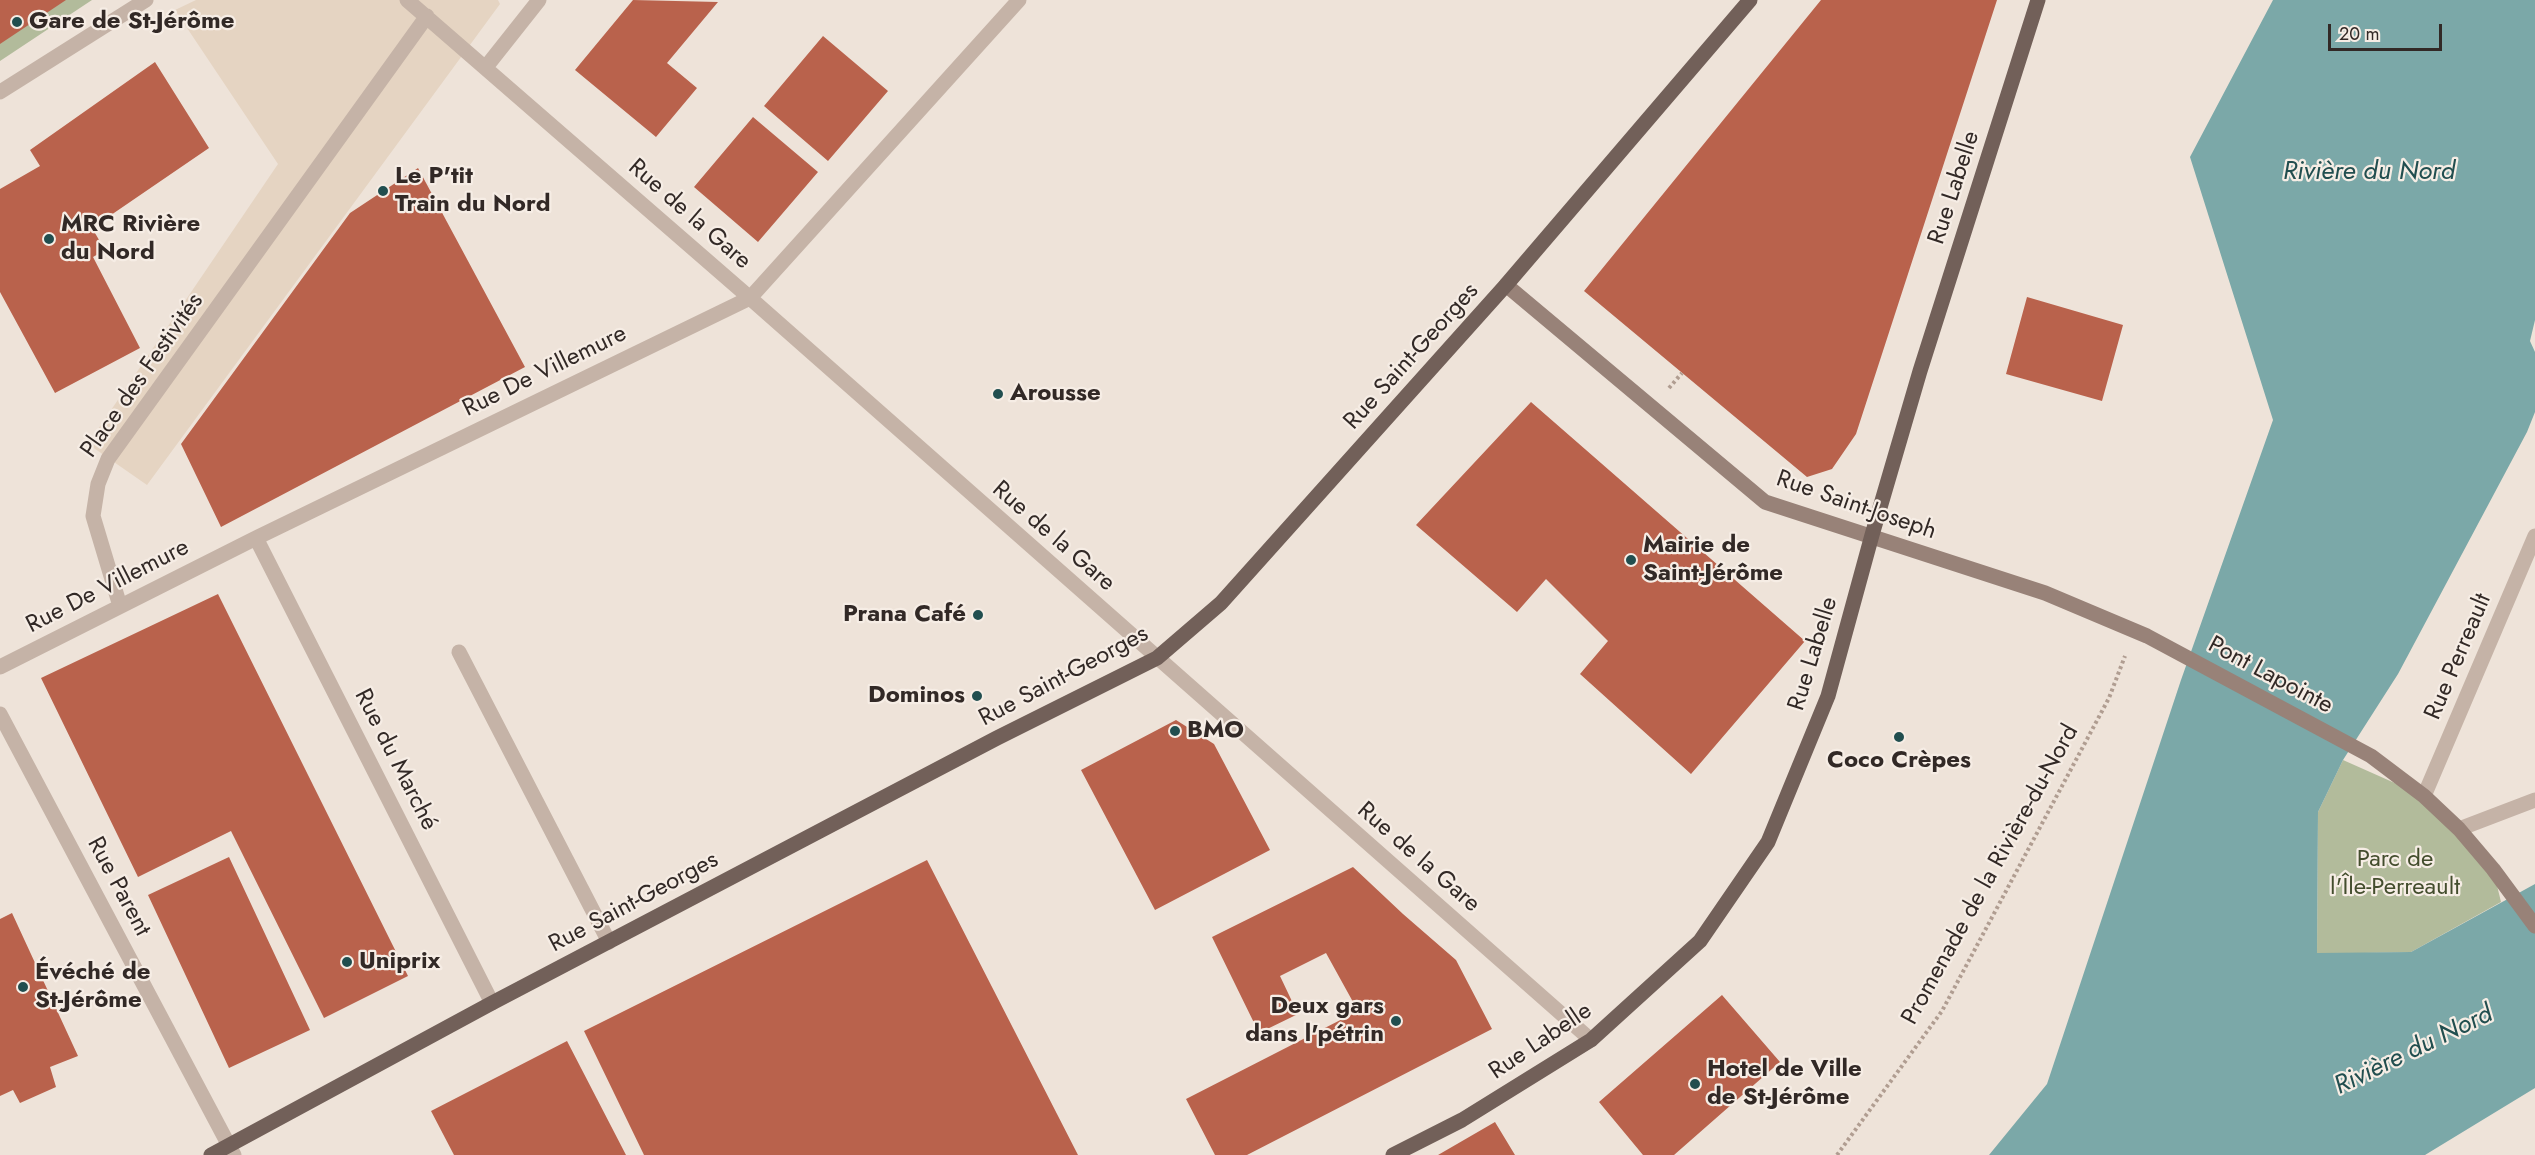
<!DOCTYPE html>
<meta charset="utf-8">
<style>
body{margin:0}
#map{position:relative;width:2535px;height:1155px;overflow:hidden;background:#eee3d9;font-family:Jost,sans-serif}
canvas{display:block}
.scale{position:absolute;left:2328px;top:24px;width:114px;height:27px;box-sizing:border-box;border:3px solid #322926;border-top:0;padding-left:8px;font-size:18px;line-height:21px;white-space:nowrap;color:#322926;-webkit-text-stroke:4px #f6ede5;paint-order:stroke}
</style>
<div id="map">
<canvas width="2535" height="1155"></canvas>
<div class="scale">20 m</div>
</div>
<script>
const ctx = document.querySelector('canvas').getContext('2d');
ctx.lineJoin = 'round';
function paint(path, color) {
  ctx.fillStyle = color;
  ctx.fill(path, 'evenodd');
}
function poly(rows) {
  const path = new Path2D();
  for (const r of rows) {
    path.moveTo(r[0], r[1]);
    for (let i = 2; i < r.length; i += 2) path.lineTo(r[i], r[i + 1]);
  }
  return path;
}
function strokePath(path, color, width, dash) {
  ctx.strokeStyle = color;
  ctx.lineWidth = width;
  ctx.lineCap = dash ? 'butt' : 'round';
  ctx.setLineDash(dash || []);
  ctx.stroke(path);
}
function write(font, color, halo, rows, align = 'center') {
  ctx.font = font + ' Jost,sans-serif';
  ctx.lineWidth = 4.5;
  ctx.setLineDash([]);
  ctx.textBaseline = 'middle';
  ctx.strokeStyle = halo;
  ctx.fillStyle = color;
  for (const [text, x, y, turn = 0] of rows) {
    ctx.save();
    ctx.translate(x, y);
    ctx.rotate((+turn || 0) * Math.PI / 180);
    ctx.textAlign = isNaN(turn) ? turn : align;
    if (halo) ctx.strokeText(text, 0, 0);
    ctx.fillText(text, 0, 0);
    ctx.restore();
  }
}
paint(poly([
 [0,0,92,0,0,61],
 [2343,760,2424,796,2493,869,2501,902,2411,952,2317,954,2318,812]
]), '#b2bb9b');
paint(poly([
 [196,0,498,0,500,4,147,485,88,444,278,164,175,10]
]), '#e5d4c2');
paint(poly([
 [2273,0,2535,0,2535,320,2530,341,2535,352,2535,412,2527,432,2398,674,2343,760,2318,812,2317,953,2411,952,2535,884,2535,1088,2425,1155,1989,1155,2047,1084,2181,680,2273,420,2190,157]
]), '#7ba8a8');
paint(poly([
 [0,0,66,0,0,44],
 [633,0,718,2,667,63,697,88,656,137,575,70],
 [1821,0,1997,0,1856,434,1832,469,1807,477,1584,291],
 [823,36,888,91,828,161,764,106],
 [155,62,209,148,92,228,105,250,93,257,140,348,55,393,0,292,0,189,40,166,30,150],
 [753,117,818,172,758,242,694,187],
 [418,168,525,367,221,527,181,444,350,213],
 [2027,297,2123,325,2102,401,2006,374],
 [1531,402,1805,641,1691,774,1580,674,1608,641,1546,579,1517,612,1416,525],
 [218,594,408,976,324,1018,231,831,138,877,41,678],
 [1176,720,1214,744,1270,850,1155,910,1081,770],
 [229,857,310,1030,229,1068,148,895],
 [927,860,1078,1155,644,1155,584,1031],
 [1353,867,1403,914,1456,960,1492,1029,1247,1155,1215,1155,1186,1099,1358,1011,1326,953,1280,976,1298,1014,1259,1033,1212,937],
 [12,913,78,1056,50,1067,56,1087,20,1103,13,1090,0,1096,0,919],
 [1722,995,1780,1062,1674,1155,1643,1155,1599,1102],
 [567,1041,626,1155,454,1155,431,1111],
 [1495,1122,1515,1155,1438,1155]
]), '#b9624c');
strokePath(poly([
 [1669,388,1682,373],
 [1837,1155,1942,1011,2109,698,2125,656]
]), '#b09d91', 4, [3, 3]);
strokePath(poly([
 [459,652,609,942]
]), '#c5b3a7', 15);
strokePath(poly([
 [407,0,750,298,1591,1040],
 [486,67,539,0],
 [0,92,146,0],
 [256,538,492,1003],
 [120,606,93,516,98,484,108,459,427,16],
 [0,667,256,538,750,298,1019,0],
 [0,714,234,1155],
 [2424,796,2535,536],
 [2459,829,2535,800]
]), '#c5b3a7', 15);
strokePath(poly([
 [1506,285,1765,502,2045,593,2147,636,2371,756,2424,796,2459,829,2493,869,2535,926]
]), '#988278', 15);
strokePath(poly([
 [211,1155,492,1003,997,738,1157,658,1221,603,1506,285,1750,0],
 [1393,1155,1462,1120,1591,1040,1700,941,1768,842,1828,696,1872,535,1920,371,2038,0]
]), '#726059', 15);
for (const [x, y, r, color] of [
 [17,22,6,"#214e4f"],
 [383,191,6,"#214e4f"],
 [49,239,6,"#214e4f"],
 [998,394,6,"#214e4f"],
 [1631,560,6,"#214e4f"],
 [978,615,6,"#214e4f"],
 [977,696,6,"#214e4f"],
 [1175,731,6,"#214e4f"],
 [1899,737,6,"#214e4f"],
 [347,962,6,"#214e4f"],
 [23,987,6,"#214e4f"],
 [1396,1021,6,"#214e4f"],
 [1695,1084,6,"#214e4f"]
]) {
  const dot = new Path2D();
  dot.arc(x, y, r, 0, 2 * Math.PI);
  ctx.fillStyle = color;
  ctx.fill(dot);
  strokePath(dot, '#f6ede5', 2);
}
write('bold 24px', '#322926', '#f6ede5', [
 ["Gare de St-Jérôme",29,22],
 ["Le P'tit",395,177],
 ["Train du Nord",395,205],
 ["MRC Rivière",61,225],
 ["du Nord",61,253],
 ["Arousse",1010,394],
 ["Mairie de",1643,546],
 ["Saint-Jérôme",1643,574],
 ["Prana Café",966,615,"right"],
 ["Dominos",965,696,"right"],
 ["BMO",1187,731],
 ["Coco Crèpes",1899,761,"center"],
 ["Uniprix",359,962],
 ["Évéché de",35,973],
 ["St-Jérôme",35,1001],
 ["Deux gars",1384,1007,"right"],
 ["dans l'pétrin",1384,1035,"right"],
 ["Hotel de Ville",1707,1070],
 ["de St-Jérôme",1707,1098]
], 'left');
write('24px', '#322926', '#f6ede5', [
 ["Rue Labelle",1955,188,-72],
 ["Rue de la Gare",689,215,41],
 ["Rue Saint-Georges",1412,357,-48],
 ["Rue De Villemure",545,372,-26],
 ["Place des Festivités",143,376,-55],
 ["Rue Saint-Joseph",1856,506,19],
 ["Rue de la Gare",1053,537,41],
 ["Rue De Villemure",108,587,-27],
 ["Rue Labelle",1814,654,-73],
 ["Rue Perreault",2459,657,-67],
 ["Pont Lapointe",2270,676,28],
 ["Rue Saint-Georges",1064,677,-28],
 ["Rue du Marché",395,760,63],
 ["Rue de la Gare",1418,858,41],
 ["Promenade de la Rivière-du-Nord",1991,875,-61],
 ["Rue Parent",118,887,62],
 ["Rue Saint-Georges",634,903,-28],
 ["Rue Labelle",1541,1042,-34]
]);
write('24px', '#434d2d', '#f6ede5', [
 ["Parc de",2395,860],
 ["l'Île-Perreault",2395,888]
]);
write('italic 26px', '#214e4f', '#f6ede5', [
 ["Rivière du Nord",2369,173],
 ["Rivière du Nord",2414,1051,-26]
]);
</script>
